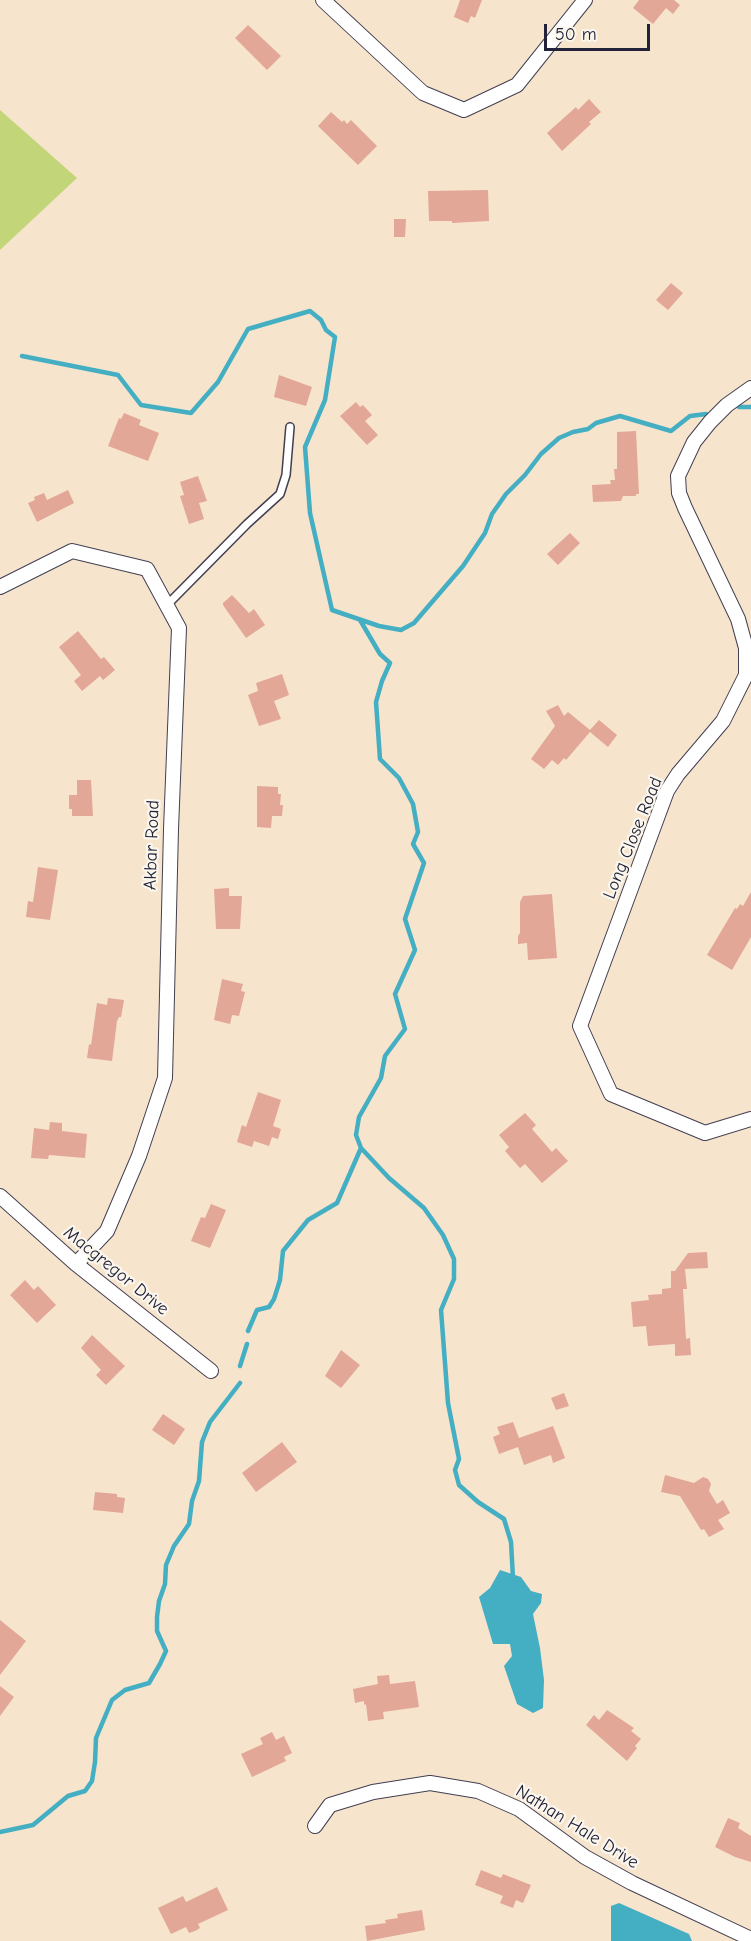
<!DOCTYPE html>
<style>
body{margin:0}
#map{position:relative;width:751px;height:1941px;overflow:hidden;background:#f7e4cd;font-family:"Comic Neue",sans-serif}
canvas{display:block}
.scale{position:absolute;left:544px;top:24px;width:106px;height:27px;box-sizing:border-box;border:3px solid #22223b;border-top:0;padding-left:8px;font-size:18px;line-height:21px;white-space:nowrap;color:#22223b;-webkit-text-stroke:4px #fbf7ec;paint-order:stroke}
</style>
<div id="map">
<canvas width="751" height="1941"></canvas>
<div class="scale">50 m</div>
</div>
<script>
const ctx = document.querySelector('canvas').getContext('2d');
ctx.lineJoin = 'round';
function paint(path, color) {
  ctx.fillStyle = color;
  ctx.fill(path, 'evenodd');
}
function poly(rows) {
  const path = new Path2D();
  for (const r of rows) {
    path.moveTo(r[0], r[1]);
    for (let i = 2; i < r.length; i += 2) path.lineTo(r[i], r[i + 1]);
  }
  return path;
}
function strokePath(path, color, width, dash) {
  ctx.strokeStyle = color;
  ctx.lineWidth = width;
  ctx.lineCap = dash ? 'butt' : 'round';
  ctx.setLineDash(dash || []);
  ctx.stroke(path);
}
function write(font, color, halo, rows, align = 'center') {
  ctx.font = font + ' "Comic Neue",sans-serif';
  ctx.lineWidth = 4.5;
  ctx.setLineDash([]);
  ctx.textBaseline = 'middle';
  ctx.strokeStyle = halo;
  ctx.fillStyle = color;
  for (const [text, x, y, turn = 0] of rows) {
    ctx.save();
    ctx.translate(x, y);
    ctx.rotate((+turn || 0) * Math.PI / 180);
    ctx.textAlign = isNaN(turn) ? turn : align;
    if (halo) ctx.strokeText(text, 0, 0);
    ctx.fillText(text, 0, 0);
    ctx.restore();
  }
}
paint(poly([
 [0,110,77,178,0,250]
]), '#c2d579');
paint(poly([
 [500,1570,521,1577,531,1591,542,1594,541,1603,533,1614,540,1648,544,1680,543,1708,533,1713,517,1704,504,1666,512,1656,510,1644,493,1644,479,1597,490,1588],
 [619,1903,689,1934,692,1941,611,1941,611,1906]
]), '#44aec3');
strokePath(poly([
 [22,356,118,375,141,405,191,413,218,382,248,329,310,311,321,320,326,330,335,337,325,400,305,447,310,513,332,610,379,626,401,630,414,623,463,566,485,533,492,514,506,494,525,475,541,454,559,438,573,432,588,429,596,423,620,416,671,431,690,416,706,414],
 [739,407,751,407],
 [360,620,380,654,390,663,382,681,376,702,380,759,399,778,413,804,418,832,413,844,424,863,405,919,415,950,395,994,405,1029,385,1056,381,1078,359,1117,356,1135,361,1148,389,1178,424,1208,443,1235,454,1259,454,1279,441,1310,448,1403,459,1459,455,1470,459,1485,478,1502,504,1519,511,1542,513,1578],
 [248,1331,257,1310,269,1307,274,1299,280,1280,283,1251,308,1220,337,1203,361,1148],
 [240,1366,247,1344],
 [0,1832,33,1825,68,1796,85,1791,92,1781,95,1762,96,1738,112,1700,125,1690,149,1683,160,1664,166,1651,157,1631,157,1617,159,1601,165,1584,166,1565,174,1546,189,1524,192,1501,199,1481,202,1442,210,1422,240,1383]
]), '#44aec3', 4.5);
paint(poly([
 [460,0,482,0,475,18,471,16,468,23,454,17],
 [639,0,674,0,680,5,673,14,666,8,653,24,633,8],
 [248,25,281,56,267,70,235,38],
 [589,99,601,112,589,122,591,124,562,151,547,133,576,107,578,110],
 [331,112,342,122,344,120,347,124,351,120,377,146,358,165,318,126],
 [488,190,489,221,452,223,452,221,429,221,428,191],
 [394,219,406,219,405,237,394,237],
 [671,283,683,293,668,310,656,300],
 [279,375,312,387,306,406,274,397],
 [356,402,360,407,363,405,372,415,365,421,378,435,367,445,340,416],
 [124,413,141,420,139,425,159,433,148,461,108,446,119,418,121,419],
 [636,431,639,494,636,494,636,496,623,496,621,501,593,502,592,485,611,484,610,480,615,480,614,469,617,469,617,432],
 [198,476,207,501,199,503,204,519,189,524,180,496,184,495,180,482],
 [68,490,74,503,37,522,28,503,35,500,34,497,44,493,47,500],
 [570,533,580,543,558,565,547,554],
 [232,595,249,613,254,609,265,625,246,638,223,605,223,603],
 [78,631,101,659,104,657,115,670,103,680,100,676,82,691,74,681,81,675,59,647],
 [282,674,289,695,274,701,281,719,259,726,248,695,258,691,256,683],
 [558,705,564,716,568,712,590,730,599,720,617,735,608,747,590,732,566,760,564,758,558,765,552,760,544,769,531,759,555,726,546,711],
 [77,780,91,780,93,816,72,816,72,809,69,809,69,795,77,795],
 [257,786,278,787,278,794,281,794,280,805,283,805,282,816,272,816,271,828,257,827],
 [38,867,58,870,50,920,26,917,28,901,33,902],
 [229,888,229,896,242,896,240,929,216,929,214,889],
 [751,892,751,937,732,970,707,955,735,908,737,909,740,904,743,906],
 [552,894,557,958,528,960,527,943,518,944,518,936,520,933,520,902,523,896],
 [222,979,243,984,241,991,245,992,239,1016,232,1015,230,1024,214,1020],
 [108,998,124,1000,121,1017,119,1017,117,1021,112,1061,87,1058,89,1044,91,1045,97,1003,107,1005],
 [258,1092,281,1100,273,1126,281,1129,278,1139,272,1137,269,1146,254,1141,252,1147,237,1142,242,1125,246,1127],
 [525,1113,536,1125,532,1129,552,1152,556,1148,568,1161,542,1183,525,1164,520,1168,505,1151,509,1147,499,1135],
 [50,1122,62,1123,62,1131,87,1134,85,1158,49,1155,48,1159,31,1158,34,1128,49,1130],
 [211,1204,226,1210,210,1248,191,1241,201,1217,205,1218],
 [707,1252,708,1268,685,1269,687,1289,683,1289,686,1339,690,1338,691,1355,675,1356,675,1344,648,1346,646,1326,633,1327,631,1302,649,1300,648,1295,662,1294,662,1289,671,1288,671,1271,675,1271,688,1253],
 [25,1280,34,1290,38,1286,56,1305,37,1323,10,1295],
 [92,1335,125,1366,106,1385,96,1375,101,1370,81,1348],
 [341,1350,360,1365,341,1388,325,1376],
 [564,1393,569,1406,556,1410,551,1398],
 [163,1414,185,1429,174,1445,152,1430],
 [513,1422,519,1438,553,1426,565,1458,553,1463,551,1455,524,1465,518,1447,499,1454,493,1437,500,1434,497,1427],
 [282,1442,297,1462,256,1492,242,1473],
 [665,1475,694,1483,703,1477,708,1479,711,1484,709,1491,717,1504,723,1500,730,1513,718,1520,724,1529,709,1537,704,1529,701,1530,680,1496,661,1492],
 [95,1492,117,1494,117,1497,125,1498,123,1513,93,1510],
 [0,1620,26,1641,0,1675],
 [389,1675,390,1684,415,1681,419,1707,383,1712,384,1719,368,1721,366,1704,364,1705,364,1701,355,1703,353,1689,378,1684,377,1676],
 [0,1686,14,1697,0,1716],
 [607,1710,634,1728,631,1731,641,1739,635,1746,637,1748,627,1761,586,1725,594,1715,599,1720],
 [272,1732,276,1740,284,1736,292,1753,284,1757,286,1761,252,1777,241,1754,263,1744,260,1738],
 [728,1818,740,1823,738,1828,751,1836,751,1862,735,1857,715,1847],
 [481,1870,501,1878,503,1874,531,1885,523,1903,516,1900,513,1908,500,1903,503,1896,475,1885],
 [217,1887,228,1910,198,1924,200,1928,195,1931,189,1933,186,1927,171,1934,158,1908,183,1896,186,1902],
 [422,1910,425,1930,367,1941,365,1926,386,1923,385,1920,398,1918,397,1914]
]), '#e2a796');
const service = poly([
 [167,605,247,524,280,494,286,475,290,427]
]);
const minor = poly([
 [323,0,423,93,464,110,517,85,585,0],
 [751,388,727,405,710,422,694,442,678,476,679,493,685,508,738,619,746,648,746,675,723,721,678,774,667,791,580,1026,611,1094,705,1133,751,1119],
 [0,587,72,551,147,569,179,628,171,829,165,1078,139,1156,107,1231,76,1264],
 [0,1196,76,1264,211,1371],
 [315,1826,330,1805,373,1792,430,1783,478,1791,519,1809,585,1857,632,1883,751,1939]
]);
strokePath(service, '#423f51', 10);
strokePath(minor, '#423f51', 16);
strokePath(service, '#fff', 7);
strokePath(minor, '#fff', 14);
write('18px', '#22223b', '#fbf7ec', [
 ["Long Close Road",633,838,-68],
 ["Akbar Road",152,845,-88],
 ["Macgregor Drive",116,1271,39],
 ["Nathan Hale Drive",577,1827,32]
]);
</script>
